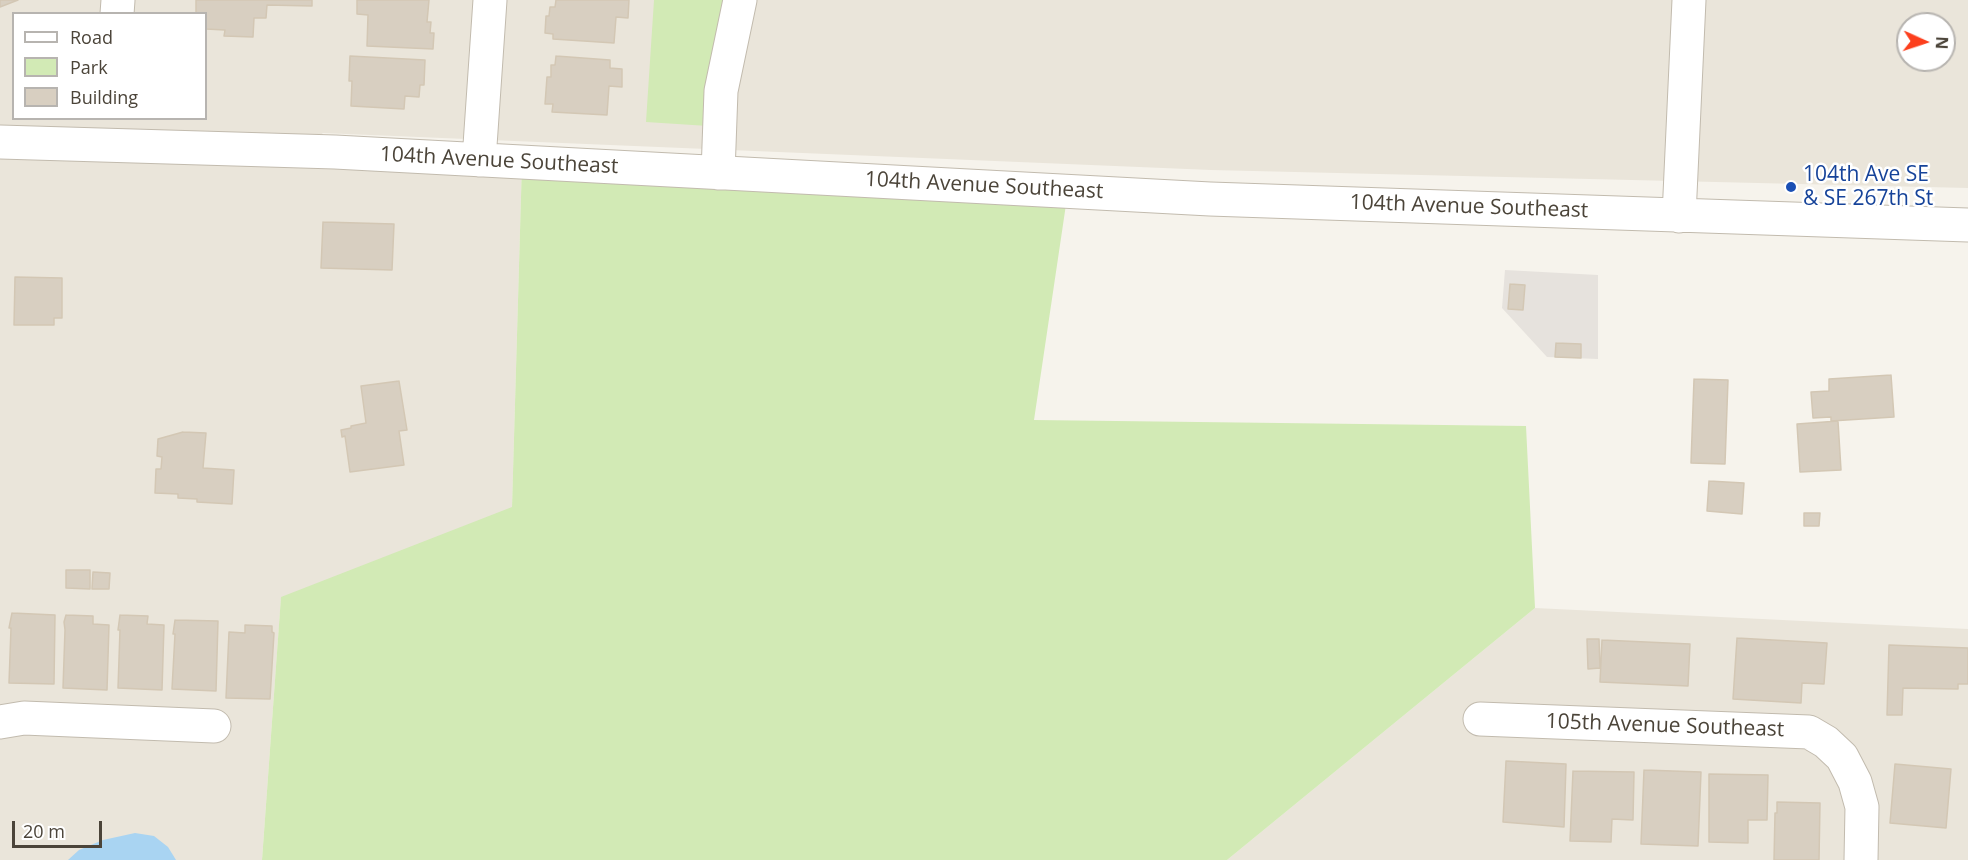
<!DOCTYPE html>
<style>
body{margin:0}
#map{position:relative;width:1968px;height:860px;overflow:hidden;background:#f6f3ec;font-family:"Open Sans",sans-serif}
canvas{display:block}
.legend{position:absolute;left:12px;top:12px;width:195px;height:108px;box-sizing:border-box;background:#fff;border:2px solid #b7b4b0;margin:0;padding:8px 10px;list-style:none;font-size:18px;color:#4b4439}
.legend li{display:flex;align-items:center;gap:12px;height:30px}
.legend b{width:30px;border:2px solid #b7b4b0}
.north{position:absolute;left:1896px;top:12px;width:60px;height:60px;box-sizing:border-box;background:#fff;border:2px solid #b7b4b0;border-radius:50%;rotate:93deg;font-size:16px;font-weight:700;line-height:24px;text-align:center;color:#4b4439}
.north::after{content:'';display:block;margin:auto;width:21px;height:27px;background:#fc3f1d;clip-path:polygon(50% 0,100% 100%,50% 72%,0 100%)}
.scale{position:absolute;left:12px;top:821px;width:90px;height:27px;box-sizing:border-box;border:3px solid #4b4439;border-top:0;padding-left:8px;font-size:18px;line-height:21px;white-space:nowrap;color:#4b4439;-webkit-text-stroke:4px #fff;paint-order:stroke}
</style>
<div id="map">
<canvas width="1968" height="860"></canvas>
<ul class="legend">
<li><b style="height:8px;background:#fff"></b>Road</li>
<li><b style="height:16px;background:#d2eab5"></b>Park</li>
<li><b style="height:16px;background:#d8cfc1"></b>Building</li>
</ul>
<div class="north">N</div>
<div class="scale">20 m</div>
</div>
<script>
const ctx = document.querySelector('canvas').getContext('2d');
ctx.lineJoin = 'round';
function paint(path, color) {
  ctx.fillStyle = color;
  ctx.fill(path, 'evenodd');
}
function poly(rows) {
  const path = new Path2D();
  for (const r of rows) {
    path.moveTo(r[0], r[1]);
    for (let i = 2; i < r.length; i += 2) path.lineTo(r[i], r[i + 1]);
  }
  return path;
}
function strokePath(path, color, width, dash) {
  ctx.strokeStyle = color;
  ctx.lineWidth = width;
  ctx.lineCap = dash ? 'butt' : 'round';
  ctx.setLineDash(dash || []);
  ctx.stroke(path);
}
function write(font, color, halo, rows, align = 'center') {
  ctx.font = font + ' "Open Sans",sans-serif';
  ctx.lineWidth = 5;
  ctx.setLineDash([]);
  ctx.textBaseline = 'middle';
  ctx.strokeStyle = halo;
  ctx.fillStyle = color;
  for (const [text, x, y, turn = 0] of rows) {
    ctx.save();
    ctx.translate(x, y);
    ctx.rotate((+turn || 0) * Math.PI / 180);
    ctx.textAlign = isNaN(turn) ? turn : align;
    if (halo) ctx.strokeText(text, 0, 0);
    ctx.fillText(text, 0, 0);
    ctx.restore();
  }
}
paint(poly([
 [0,0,1968,0,1968,188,1211,170,322,133,335,152,522,162,512,508,281,598,262,860,0,860],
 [14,14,206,14,206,118,14,118],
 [1908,24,1944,24,1944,60,1908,60],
 [1535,608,1968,629,1968,860,1227,860]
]), '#eae5da');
paint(poly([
 [1505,270,1598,275,1598,359,1547,357,1502,308]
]), '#e6e2dd');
paint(poly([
 [654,0,729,0,708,126,646,122],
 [522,162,1068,191,1034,420,1526,426,1535,608,1227,860,262,860,281,597,512,507]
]), '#d2eab5');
paint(poly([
 [135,833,154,836,168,847,176,860,68,860,79,850,103,840]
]), '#a9d4f2');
const building = poly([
 [0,0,18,0,0,7,0,0],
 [196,0,312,0,312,6,267,5,266,18,254,18,253,37,224,36,225,30,206,29,206,14,196,14,196,0],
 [357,0,429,0,427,22,431,22,430,33,434,33,433,49,367,46,368,15,357,14,357,0],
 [556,0,629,0,628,18,616,17,614,43,553,39,553,34,545,33,546,16,549,16,550,7,555,7,556,0],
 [350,56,425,60,424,85,420,85,419,97,405,96,404,109,351,106,352,81,349,81,350,56],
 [556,56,610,60,610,68,622,69,622,87,609,86,607,115,552,112,553,104,545,104,547,77,551,77,551,65,555,65,556,56],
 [323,222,394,224,392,270,321,268,323,222],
 [15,277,62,278,62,318,54,318,54,325,14,325,15,277],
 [1510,284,1525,285,1523,310,1508,309,1510,284],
 [1556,343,1581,344,1581,358,1555,357,1556,343],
 [1891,375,1894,417,1831,421,1831,417,1813,418,1811,392,1829,391,1829,379,1891,375],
 [1694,379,1728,380,1725,464,1691,463,1694,379],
 [399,381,407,430,399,431,404,465,350,472,345,436,342,437,341,430,351,428,351,426,366,423,361,386,399,381],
 [1838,421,1841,470,1800,472,1797,424,1838,421],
 [183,432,206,433,203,468,234,470,232,504,197,502,197,499,178,498,178,494,155,493,156,469,161,469,162,457,157,456,158,439,183,432],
 [1709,481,1744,483,1742,514,1707,511,1709,481],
 [1804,513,1820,513,1819,526,1804,526,1804,513],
 [66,570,90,570,90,589,66,588,66,570],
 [93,572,110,573,109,589,92,589,93,572],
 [12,613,55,615,54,684,9,683,11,628,9,628,12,613],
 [66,615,93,616,93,624,109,625,107,690,63,688,65,630,64,622,66,615],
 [120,615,148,616,147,624,164,625,162,690,118,688,120,630,118,630,120,615],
 [175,620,218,621,216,691,172,689,175,634,173,634,175,620],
 [245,625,272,626,272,632,274,633,270,699,226,698,229,632,245,633,245,625],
 [1737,638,1827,643,1824,684,1802,683,1801,703,1733,699,1737,638],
 [1587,639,1599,639,1600,668,1588,669,1587,639],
 [1602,640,1690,644,1688,686,1600,682,1602,640],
 [1889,645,1968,648,1968,684,1958,684,1958,689,1903,688,1902,715,1887,715,1889,645],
 [1506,761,1566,764,1564,827,1503,822,1506,761],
 [1895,764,1951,769,1946,828,1890,823,1895,764],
 [1644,770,1701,772,1698,846,1641,844,1644,770],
 [1573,771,1634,772,1633,820,1612,819,1611,842,1570,841,1573,771],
 [1709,774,1768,775,1767,820,1748,820,1748,843,1709,842,1709,774],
 [1777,802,1820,803,1819,860,1774,860,1775,813,1777,813,1777,802]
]);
paint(building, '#d8cfc1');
strokePath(building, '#d3c7b4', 1.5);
const minor = poly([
 [117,14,118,0],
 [0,142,335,152,1210,199,1968,225],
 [479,160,490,0],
 [718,173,721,91,740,0],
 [1679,216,1689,0],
 [1480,719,1809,732,1826,742,1842,757,1855,782,1862,807,1861,860],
 [0,722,24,718,214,726]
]);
strokePath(minor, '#c2bbae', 35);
strokePath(minor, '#fff', 33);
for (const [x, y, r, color] of [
 [1791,187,6,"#1a4fb4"]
]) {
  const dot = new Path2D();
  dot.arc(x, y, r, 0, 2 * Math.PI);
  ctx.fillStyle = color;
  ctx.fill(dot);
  strokePath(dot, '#fff', 2);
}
write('21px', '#4b4439', '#fff', [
 ["104th Avenue Southeast",499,161,3],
 ["104th Avenue Southeast",984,186,3],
 ["104th Avenue Southeast",1469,207,2],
 ["105th Avenue Southeast",1665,726,2]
]);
write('21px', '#164399', '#fff', [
 ["104th Ave SE",1803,175],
 ["& SE 267th St",1803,199]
], 'left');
</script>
